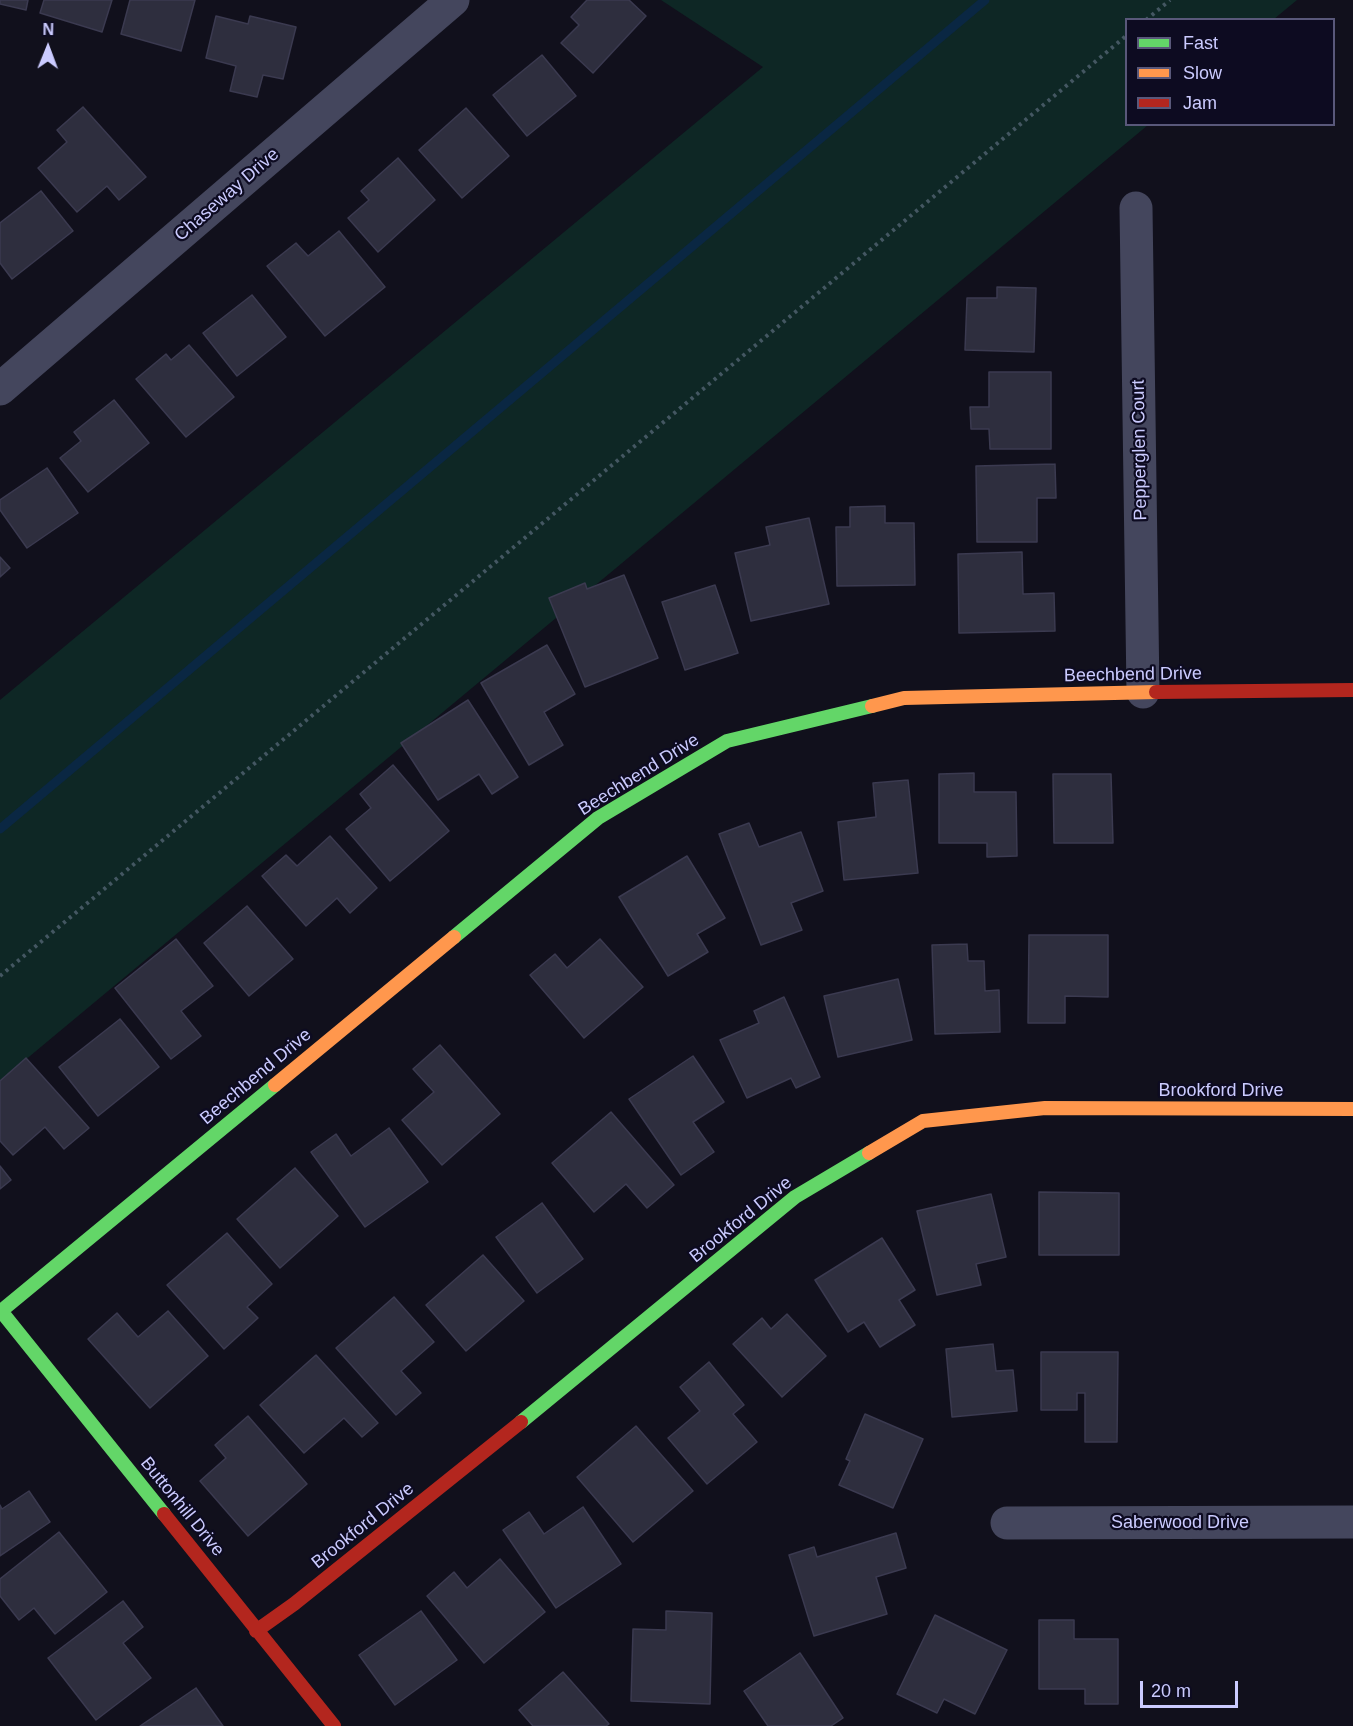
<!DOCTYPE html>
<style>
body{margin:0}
#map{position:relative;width:1353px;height:1726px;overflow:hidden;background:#11101c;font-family:Arial,sans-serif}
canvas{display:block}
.legend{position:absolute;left:1125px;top:18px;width:210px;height:108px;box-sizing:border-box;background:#0d0b21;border:2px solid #59587a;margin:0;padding:8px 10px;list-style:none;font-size:18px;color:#cbcbff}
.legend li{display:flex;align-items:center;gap:12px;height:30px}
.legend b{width:30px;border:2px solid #59587a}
.north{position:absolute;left:18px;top:18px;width:60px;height:60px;-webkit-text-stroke:4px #0d0b21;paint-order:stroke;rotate:1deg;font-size:16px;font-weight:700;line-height:24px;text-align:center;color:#cbcbff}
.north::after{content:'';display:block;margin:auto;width:21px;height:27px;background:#cbcbff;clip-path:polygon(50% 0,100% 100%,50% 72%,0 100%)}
.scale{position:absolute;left:1140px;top:1681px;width:98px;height:27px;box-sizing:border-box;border:3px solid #cbcbff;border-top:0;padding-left:8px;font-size:18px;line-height:21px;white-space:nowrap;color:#cbcbff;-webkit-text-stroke:4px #0d0b21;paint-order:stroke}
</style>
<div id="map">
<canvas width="1353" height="1726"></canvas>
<ul class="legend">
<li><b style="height:8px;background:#63d668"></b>Fast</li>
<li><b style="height:8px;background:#ff974d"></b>Slow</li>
<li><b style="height:8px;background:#b3261e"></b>Jam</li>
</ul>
<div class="north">N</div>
<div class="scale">20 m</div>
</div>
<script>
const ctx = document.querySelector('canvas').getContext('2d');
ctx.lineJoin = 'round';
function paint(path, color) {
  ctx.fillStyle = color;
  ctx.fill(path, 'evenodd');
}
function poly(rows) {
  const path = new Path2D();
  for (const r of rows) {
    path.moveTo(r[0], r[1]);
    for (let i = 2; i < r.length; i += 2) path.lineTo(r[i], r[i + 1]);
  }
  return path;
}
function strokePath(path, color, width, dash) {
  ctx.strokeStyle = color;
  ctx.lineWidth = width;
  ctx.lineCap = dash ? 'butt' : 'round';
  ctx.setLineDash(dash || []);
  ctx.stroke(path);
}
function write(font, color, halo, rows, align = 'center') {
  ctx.font = font + ' Arial,sans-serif';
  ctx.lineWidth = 4.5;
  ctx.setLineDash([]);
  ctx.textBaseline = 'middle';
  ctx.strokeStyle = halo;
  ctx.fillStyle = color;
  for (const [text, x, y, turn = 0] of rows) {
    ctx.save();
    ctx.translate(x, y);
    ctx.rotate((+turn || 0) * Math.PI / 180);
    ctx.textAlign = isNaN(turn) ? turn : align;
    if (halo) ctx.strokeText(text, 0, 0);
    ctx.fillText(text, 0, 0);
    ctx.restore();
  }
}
paint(poly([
 [661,0,1297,0,1274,19,1126,20,1126,124,1148,125,0,1081,0,700,763,67]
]), '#0e2725');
strokePath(poly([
 [0,829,985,0]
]), '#0a2743', 9);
const building = poly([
 [0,0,28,0,26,10,0,4,0,0],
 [44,0,112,0,102,32,40,13,44,0],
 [130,0,195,0,181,51,121,34,130,0],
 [587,0,629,0,646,16,593,73,561,43,579,25,571,17,587,0],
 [216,16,248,24,250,16,296,27,283,79,263,75,257,97,230,91,236,66,206,58,216,16],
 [542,55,576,96,527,136,493,95,542,55],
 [83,107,146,177,119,200,107,186,77,212,38,168,67,142,57,130,83,107],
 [466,108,509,156,462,198,419,150,466,108],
 [398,158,435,200,378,252,348,218,369,200,361,191,398,158],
 [41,191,73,231,12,279,0,263,0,223,41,191],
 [339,231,385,287,325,336,267,266,296,243,308,256,339,231],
 [997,287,1036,288,1034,352,965,350,967,298,997,298,997,287],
 [252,295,286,337,237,376,203,333,252,295],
 [189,345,234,397,186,437,136,379,166,354,171,360,189,345],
 [989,372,1051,372,1051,449,990,449,989,429,971,429,970,407,989,407,989,372],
 [114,400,149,443,88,492,60,458,81,441,74,432,114,400],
 [1055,464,1056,498,1037,498,1037,542,977,542,976,466,1055,464],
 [47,468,78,513,27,548,0,510,0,500,47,468],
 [885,506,885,523,914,523,915,585,837,586,836,527,850,527,850,507,885,506],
 [809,518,829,604,751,621,735,553,770,545,766,527,809,518],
 [1022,552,1023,594,1054,593,1055,631,959,633,958,554,1022,552],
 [0,557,10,568,0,577,0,557],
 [624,575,658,658,585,687,549,598,585,583,587,589,624,575],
 [715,585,738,653,685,670,662,602,715,585],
 [547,645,575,694,544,712,563,745,529,765,481,683,547,645],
 [468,700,518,777,492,794,479,774,438,800,401,743,468,700],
 [393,765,449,831,390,881,346,829,371,808,360,794,393,765],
 [974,773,974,792,1016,792,1017,856,987,857,987,843,939,843,939,774,974,773],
 [1053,774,1111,774,1113,843,1054,843,1053,774],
 [908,780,918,873,844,880,838,822,876,817,873,783,908,780],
 [749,823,759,847,801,832,823,891,791,903,802,930,761,945,719,834,749,823],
 [330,836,377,888,350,913,337,898,306,926,262,876,286,855,297,866,330,836],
 [687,856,725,918,697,934,708,952,668,976,619,897,687,856],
 [247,906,293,959,249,996,204,943,247,906],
 [1029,935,1108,935,1108,997,1065,996,1065,1023,1028,1023,1029,935],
 [176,939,213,986,181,1011,201,1036,171,1059,115,988,176,939],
 [600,939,643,987,584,1038,530,975,555,954,567,968,600,939],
 [967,944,968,961,984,961,985,991,999,990,1000,1032,935,1034,932,945,967,944],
 [898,979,912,1040,838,1057,824,996,898,979],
 [784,997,820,1077,796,1088,791,1078,747,1098,720,1040,759,1023,754,1011,784,997],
 [120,1019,159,1067,98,1116,59,1067,120,1019],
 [440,1045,500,1114,442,1165,402,1120,434,1092,413,1069,440,1045],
 [693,1056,724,1102,693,1122,714,1152,681,1175,629,1099,693,1056],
 [26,1058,89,1128,64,1149,45,1127,13,1155,0,1141,0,1081,26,1058],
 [611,1112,674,1185,647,1208,626,1184,594,1212,552,1163,611,1112],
 [389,1128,428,1182,365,1227,311,1152,336,1134,351,1156,389,1128],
 [0,1166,11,1180,0,1189,0,1166],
 [295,1168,338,1216,280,1268,237,1219,295,1168],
 [1039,1192,1119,1193,1119,1255,1039,1255,1039,1192],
 [991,1194,1006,1257,976,1264,981,1285,937,1295,917,1211,991,1194],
 [542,1203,583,1259,537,1293,496,1237,542,1203],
 [227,1233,272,1284,247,1307,258,1318,224,1349,167,1285,227,1233],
 [882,1238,915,1290,899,1300,915,1325,880,1347,864,1322,848,1332,815,1280,882,1238],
 [483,1255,524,1301,466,1351,426,1305,483,1255],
 [394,1297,434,1342,401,1371,421,1393,396,1415,336,1348,394,1297],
 [168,1311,208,1356,150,1408,88,1339,117,1313,138,1337,168,1311],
 [787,1314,826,1356,782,1397,733,1344,762,1318,771,1329,787,1314],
 [993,1344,996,1371,1013,1370,1017,1411,952,1417,946,1349,993,1344],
 [1041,1352,1118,1352,1117,1442,1085,1442,1085,1393,1077,1393,1077,1410,1041,1410,1041,1352],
 [316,1355,378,1423,362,1437,344,1418,304,1453,260,1405,316,1355],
 [709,1362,744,1405,733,1414,757,1442,707,1484,668,1438,700,1411,680,1387,709,1362],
 [865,1414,923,1439,893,1508,839,1485,850,1461,846,1459,865,1414],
 [248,1416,307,1484,248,1536,200,1481,226,1458,215,1445,248,1416],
 [636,1426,693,1491,633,1542,577,1477,636,1426],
 [29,1491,50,1522,0,1556,0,1505,2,1509,29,1491],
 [583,1507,621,1564,556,1608,503,1530,529,1512,544,1534,583,1507],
 [59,1532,107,1592,55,1634,34,1608,19,1620,0,1596,0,1579,59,1532],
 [896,1533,906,1568,876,1577,887,1614,814,1636,789,1555,814,1547,817,1557,896,1533],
 [500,1559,545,1612,484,1663,427,1596,454,1572,467,1588,500,1559],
 [123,1601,143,1627,123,1643,151,1678,96,1720,48,1658,123,1601],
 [421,1611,457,1660,395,1705,359,1655,421,1611],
 [666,1611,712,1613,710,1704,631,1701,633,1629,666,1630,666,1611],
 [935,1615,1007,1650,975,1714,944,1699,937,1713,897,1694,935,1615],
 [1039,1620,1074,1620,1074,1639,1118,1639,1118,1704,1085,1704,1085,1689,1039,1689,1039,1620],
 [800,1653,843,1718,831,1726,768,1726,744,1691,800,1653],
 [563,1672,609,1724,606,1726,533,1726,519,1710,563,1672],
 [196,1688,223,1726,140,1726,196,1688]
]);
paint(building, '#2e2e3e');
strokePath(building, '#3b3a50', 1.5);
strokePath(poly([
 [1146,20,1170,0],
 [0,976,1126,36]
]), '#445762', 4, [3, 4.5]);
strokePath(poly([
 [1136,208,1143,692],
 [0,389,453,0],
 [1007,1523,1353,1522]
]), '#44465d', 33);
strokePath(poly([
 [454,937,598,818,727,741,872,706],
 [521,1422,795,1197,869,1153],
 [164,1514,1,1311,275,1085]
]), '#63d668', 14);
strokePath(poly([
 [872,706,904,698,1156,692],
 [275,1085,454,937],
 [869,1153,923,1121,1045,1108,1353,1109]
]), '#ff974d', 14);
strokePath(poly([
 [1156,692,1353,690],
 [164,1514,334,1726],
 [256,1631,294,1604,521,1422]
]), '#b3261e', 14);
write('18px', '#cbcbff', '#0d0b21', [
 ["Chaseway Drive",227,195,-41],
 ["Pepperglen Court",1140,450,-91],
 ["Beechbend Drive",1133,675,-1],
 ["Beechbend Drive",639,775,-32],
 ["Beechbend Drive",256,1077,-40],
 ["Brookford Drive",1221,1091],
 ["Brookford Drive",741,1220,-39],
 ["Buttonhill Drive",182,1507,51],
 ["Saberwood Drive",1180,1523],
 ["Brookford Drive",363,1526,-39]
]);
</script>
